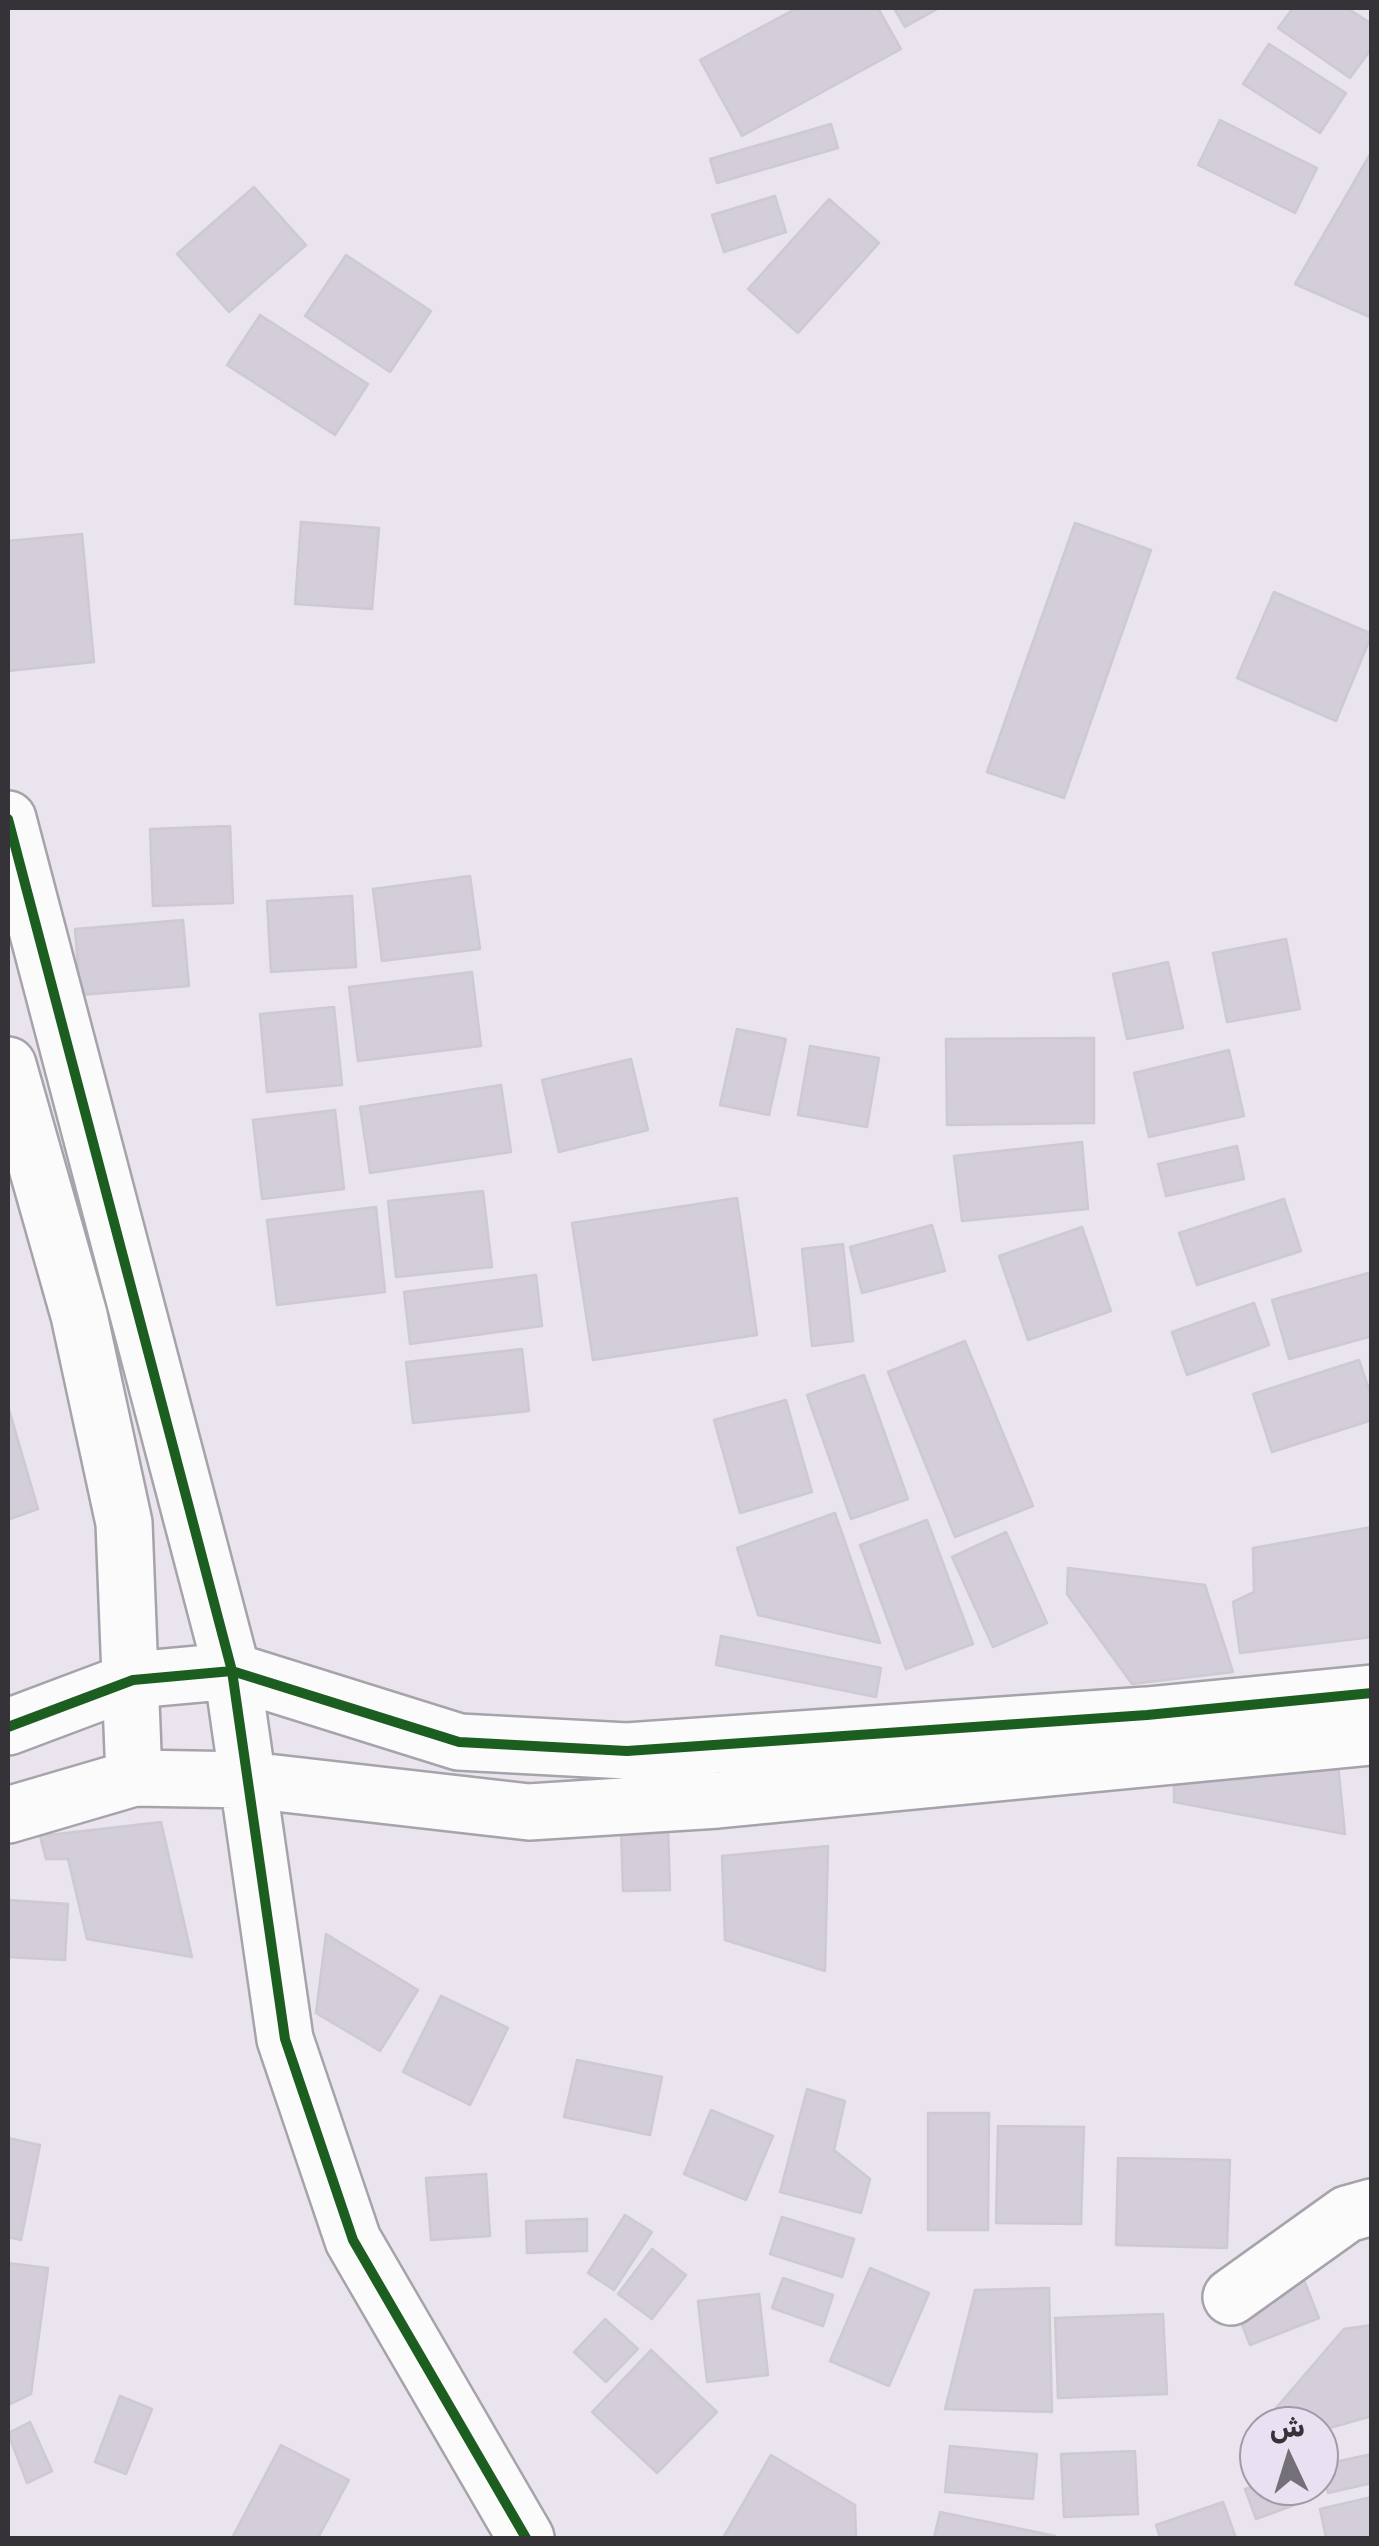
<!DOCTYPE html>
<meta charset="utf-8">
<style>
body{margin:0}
#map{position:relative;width:1379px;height:2546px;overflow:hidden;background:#e9e4ee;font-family:Rubik,Vazirmatn,sans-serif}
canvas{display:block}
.frame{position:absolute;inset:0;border:10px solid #353238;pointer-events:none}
.north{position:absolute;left:1239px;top:2406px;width:100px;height:100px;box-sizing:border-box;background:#e9e1f1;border:2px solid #a19ba7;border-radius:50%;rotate:356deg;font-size:28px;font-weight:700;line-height:40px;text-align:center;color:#353238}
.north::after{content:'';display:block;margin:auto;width:35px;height:45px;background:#747078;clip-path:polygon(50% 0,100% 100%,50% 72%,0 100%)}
</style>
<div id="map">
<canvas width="1379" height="2546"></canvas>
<div class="frame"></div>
<div class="north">ش</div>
</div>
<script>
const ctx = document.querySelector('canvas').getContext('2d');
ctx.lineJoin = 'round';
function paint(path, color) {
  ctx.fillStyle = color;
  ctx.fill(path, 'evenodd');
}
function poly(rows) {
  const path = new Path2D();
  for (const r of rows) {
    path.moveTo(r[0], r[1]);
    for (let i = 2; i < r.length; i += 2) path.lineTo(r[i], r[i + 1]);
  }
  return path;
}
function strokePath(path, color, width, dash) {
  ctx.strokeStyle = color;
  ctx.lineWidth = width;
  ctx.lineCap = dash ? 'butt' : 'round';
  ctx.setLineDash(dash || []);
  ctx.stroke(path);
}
const building = poly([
 [797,8,878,8,901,49,742,136,700,60,797,8],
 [894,8,939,8,905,27,894,8],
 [1293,8,1347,8,1372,24,1372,48,1350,78,1278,28,1293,8],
 [1269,44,1346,93,1320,133,1243,84,1269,44],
 [1220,120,1317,168,1295,213,1198,165,1220,120],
 [831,124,838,148,717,183,710,159,831,124],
 [1372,151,1372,318,1295,284,1372,151],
 [254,187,306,245,229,312,177,254,254,187],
 [775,196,786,232,724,252,712,215,775,196],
 [829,199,879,243,798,333,748,289,829,199],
 [346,255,431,311,390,372,305,316,346,255],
 [260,315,368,384,335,435,227,365,260,315],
 [301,522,379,528,372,609,295,604,301,522],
 [1075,523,1151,550,1064,798,987,772,1075,523],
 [82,534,94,662,8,671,8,541,82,534],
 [1274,592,1372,634,1336,721,1237,678,1274,592],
 [230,826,233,903,153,906,150,829,230,826],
 [470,876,480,949,382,961,373,889,470,876],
 [352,896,356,967,271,972,267,901,352,896],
 [183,920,189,986,80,995,75,929,183,920],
 [1286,939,1300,1009,1227,1022,1213,953,1286,939],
 [1168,962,1183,1028,1127,1039,1113,974,1168,962],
 [472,972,481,1046,358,1061,349,987,472,972],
 [334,1007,342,1085,267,1092,260,1014,334,1007],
 [737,1029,786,1039,769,1115,720,1105,737,1029],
 [1094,1038,1094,1123,947,1125,946,1039,1094,1038],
 [810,1046,879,1058,867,1127,798,1115,810,1046],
 [1229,1050,1244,1116,1149,1137,1134,1073,1229,1050],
 [631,1059,648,1130,559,1152,542,1080,631,1059],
 [501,1085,511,1152,370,1173,360,1107,501,1085],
 [335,1110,344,1189,262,1199,253,1120,335,1110],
 [1082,1142,1088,1209,962,1221,954,1156,1082,1142],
 [1237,1146,1244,1179,1166,1196,1158,1164,1237,1146],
 [483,1191,492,1267,396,1277,388,1201,483,1191],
 [737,1198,757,1335,593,1360,572,1223,737,1198],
 [1284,1199,1301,1251,1197,1285,1179,1233,1284,1199],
 [376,1207,385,1292,277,1305,267,1220,376,1207],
 [932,1225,945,1271,862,1293,850,1247,932,1225],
 [1082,1227,1111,1311,1028,1340,999,1256,1082,1227],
 [843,1244,853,1341,812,1346,802,1249,843,1244],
 [1372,1272,1372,1336,1289,1359,1272,1300,1372,1272],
 [536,1275,542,1326,410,1344,404,1292,536,1275],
 [1254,1303,1269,1345,1187,1375,1172,1332,1254,1303],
 [965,1341,1033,1506,955,1537,888,1372,965,1341],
 [522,1349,529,1411,413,1423,406,1362,522,1349],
 [1359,1360,1372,1398,1372,1420,1272,1452,1253,1394,1359,1360],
 [864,1375,908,1499,851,1519,807,1395,864,1375],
 [786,1400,812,1492,740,1513,714,1420,786,1400],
 [8,1406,38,1509,10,1519,8,1516,8,1406],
 [835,1513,880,1643,758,1615,737,1548,835,1513],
 [927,1520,973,1644,906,1669,860,1545,927,1520],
 [1372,1527,1372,1637,1240,1653,1233,1602,1254,1592,1253,1548,1372,1527],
 [1006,1532,1047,1623,993,1647,952,1557,1006,1532],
 [1068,1568,1205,1585,1233,1672,1132,1684,1067,1594,1068,1568],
 [721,1636,881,1668,876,1697,716,1665,721,1636],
 [1338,1765,1345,1834,1174,1802,1174,1784,1338,1765],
 [161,1822,192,1957,87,1939,68,1859,46,1859,40,1836,161,1822],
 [668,1826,670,1890,623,1891,621,1827,668,1826],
 [828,1846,825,1971,725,1940,722,1856,828,1846],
 [8,1900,68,1904,65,1960,8,1957,8,1900],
 [326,1934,418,1990,380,2051,316,2013,326,1934],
 [441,1996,508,2028,470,2105,403,2072,441,1996],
 [577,2060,662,2077,650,2135,564,2117,577,2060],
 [807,2089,845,2101,834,2150,870,2179,861,2213,780,2192,807,2089],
 [711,2110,773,2136,746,2200,684,2174,711,2110],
 [928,2113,989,2113,988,2230,928,2230,928,2113],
 [998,2126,1084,2127,1081,2224,996,2223,998,2126],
 [8,2138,40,2145,21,2240,8,2237,8,2138],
 [1118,2158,1230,2160,1227,2248,1116,2245,1118,2158],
 [486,2174,490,2236,431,2240,426,2178,486,2174],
 [625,2215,652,2232,614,2290,588,2273,625,2215],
 [782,2217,854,2239,842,2277,770,2254,782,2217],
 [587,2219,587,2251,527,2253,526,2221,587,2219],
 [652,2249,686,2275,652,2319,618,2294,652,2249],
 [1296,2260,1319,2318,1250,2345,1227,2287,1296,2260],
 [8,2263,48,2268,31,2394,8,2405,8,2263],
 [870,2268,929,2293,889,2386,830,2361,870,2268],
 [783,2278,833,2295,823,2326,772,2308,783,2278],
 [1049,2288,1052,2412,945,2409,975,2290,1049,2288],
 [759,2294,768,2375,707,2382,698,2301,759,2294],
 [1163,2314,1167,2394,1058,2398,1055,2318,1163,2314],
 [605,2319,638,2349,606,2382,574,2352,605,2319],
 [1372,2325,1372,2416,1319,2431,1319,2426,1279,2426,1276,2408,1344,2329,1372,2325],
 [651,2350,717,2412,657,2473,592,2412,651,2350],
 [120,2396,152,2409,126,2474,95,2462,120,2396],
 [30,2422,52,2471,27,2483,8,2433,30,2422],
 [281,2445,349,2480,318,2538,232,2538,281,2445],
 [950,2446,1037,2454,1033,2499,945,2492,950,2446],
 [1135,2451,1138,2514,1064,2517,1061,2454,1135,2451],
 [1372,2454,1372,2483,1328,2493,1321,2465,1372,2454],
 [771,2455,855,2505,856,2538,723,2538,771,2455],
 [1259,2485,1303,2486,1308,2500,1256,2519,1245,2489,1259,2485],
 [1372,2497,1372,2538,1326,2538,1320,2509,1372,2497],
 [1223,2502,1236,2538,1160,2538,1156,2525,1223,2502],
 [940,2512,1055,2536,1054,2538,934,2538,940,2512]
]);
paint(building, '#d4cdda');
strokePath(building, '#cecad1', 2.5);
const minor = poly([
 [8,819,232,1671,285,2039,353,2240,526,2538],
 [8,1065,79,1315,124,1523,134,1778],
 [8,1727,133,1680,232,1671,459,1742,627,1751,1147,1715,1372,1693],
 [8,1815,134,1778,249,1780,529,1812,718,1800,1372,1737],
 [1231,2297,1347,2214,1372,2207]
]);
strokePath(minor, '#a6a3aa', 60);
strokePath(minor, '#fcfbfc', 55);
strokePath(poly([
 [8,819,232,1671,285,2039,353,2240,526,2538],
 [8,1727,133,1680,232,1671,459,1742,627,1751,1147,1715,1372,1693]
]), '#1b5e20', 10);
</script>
